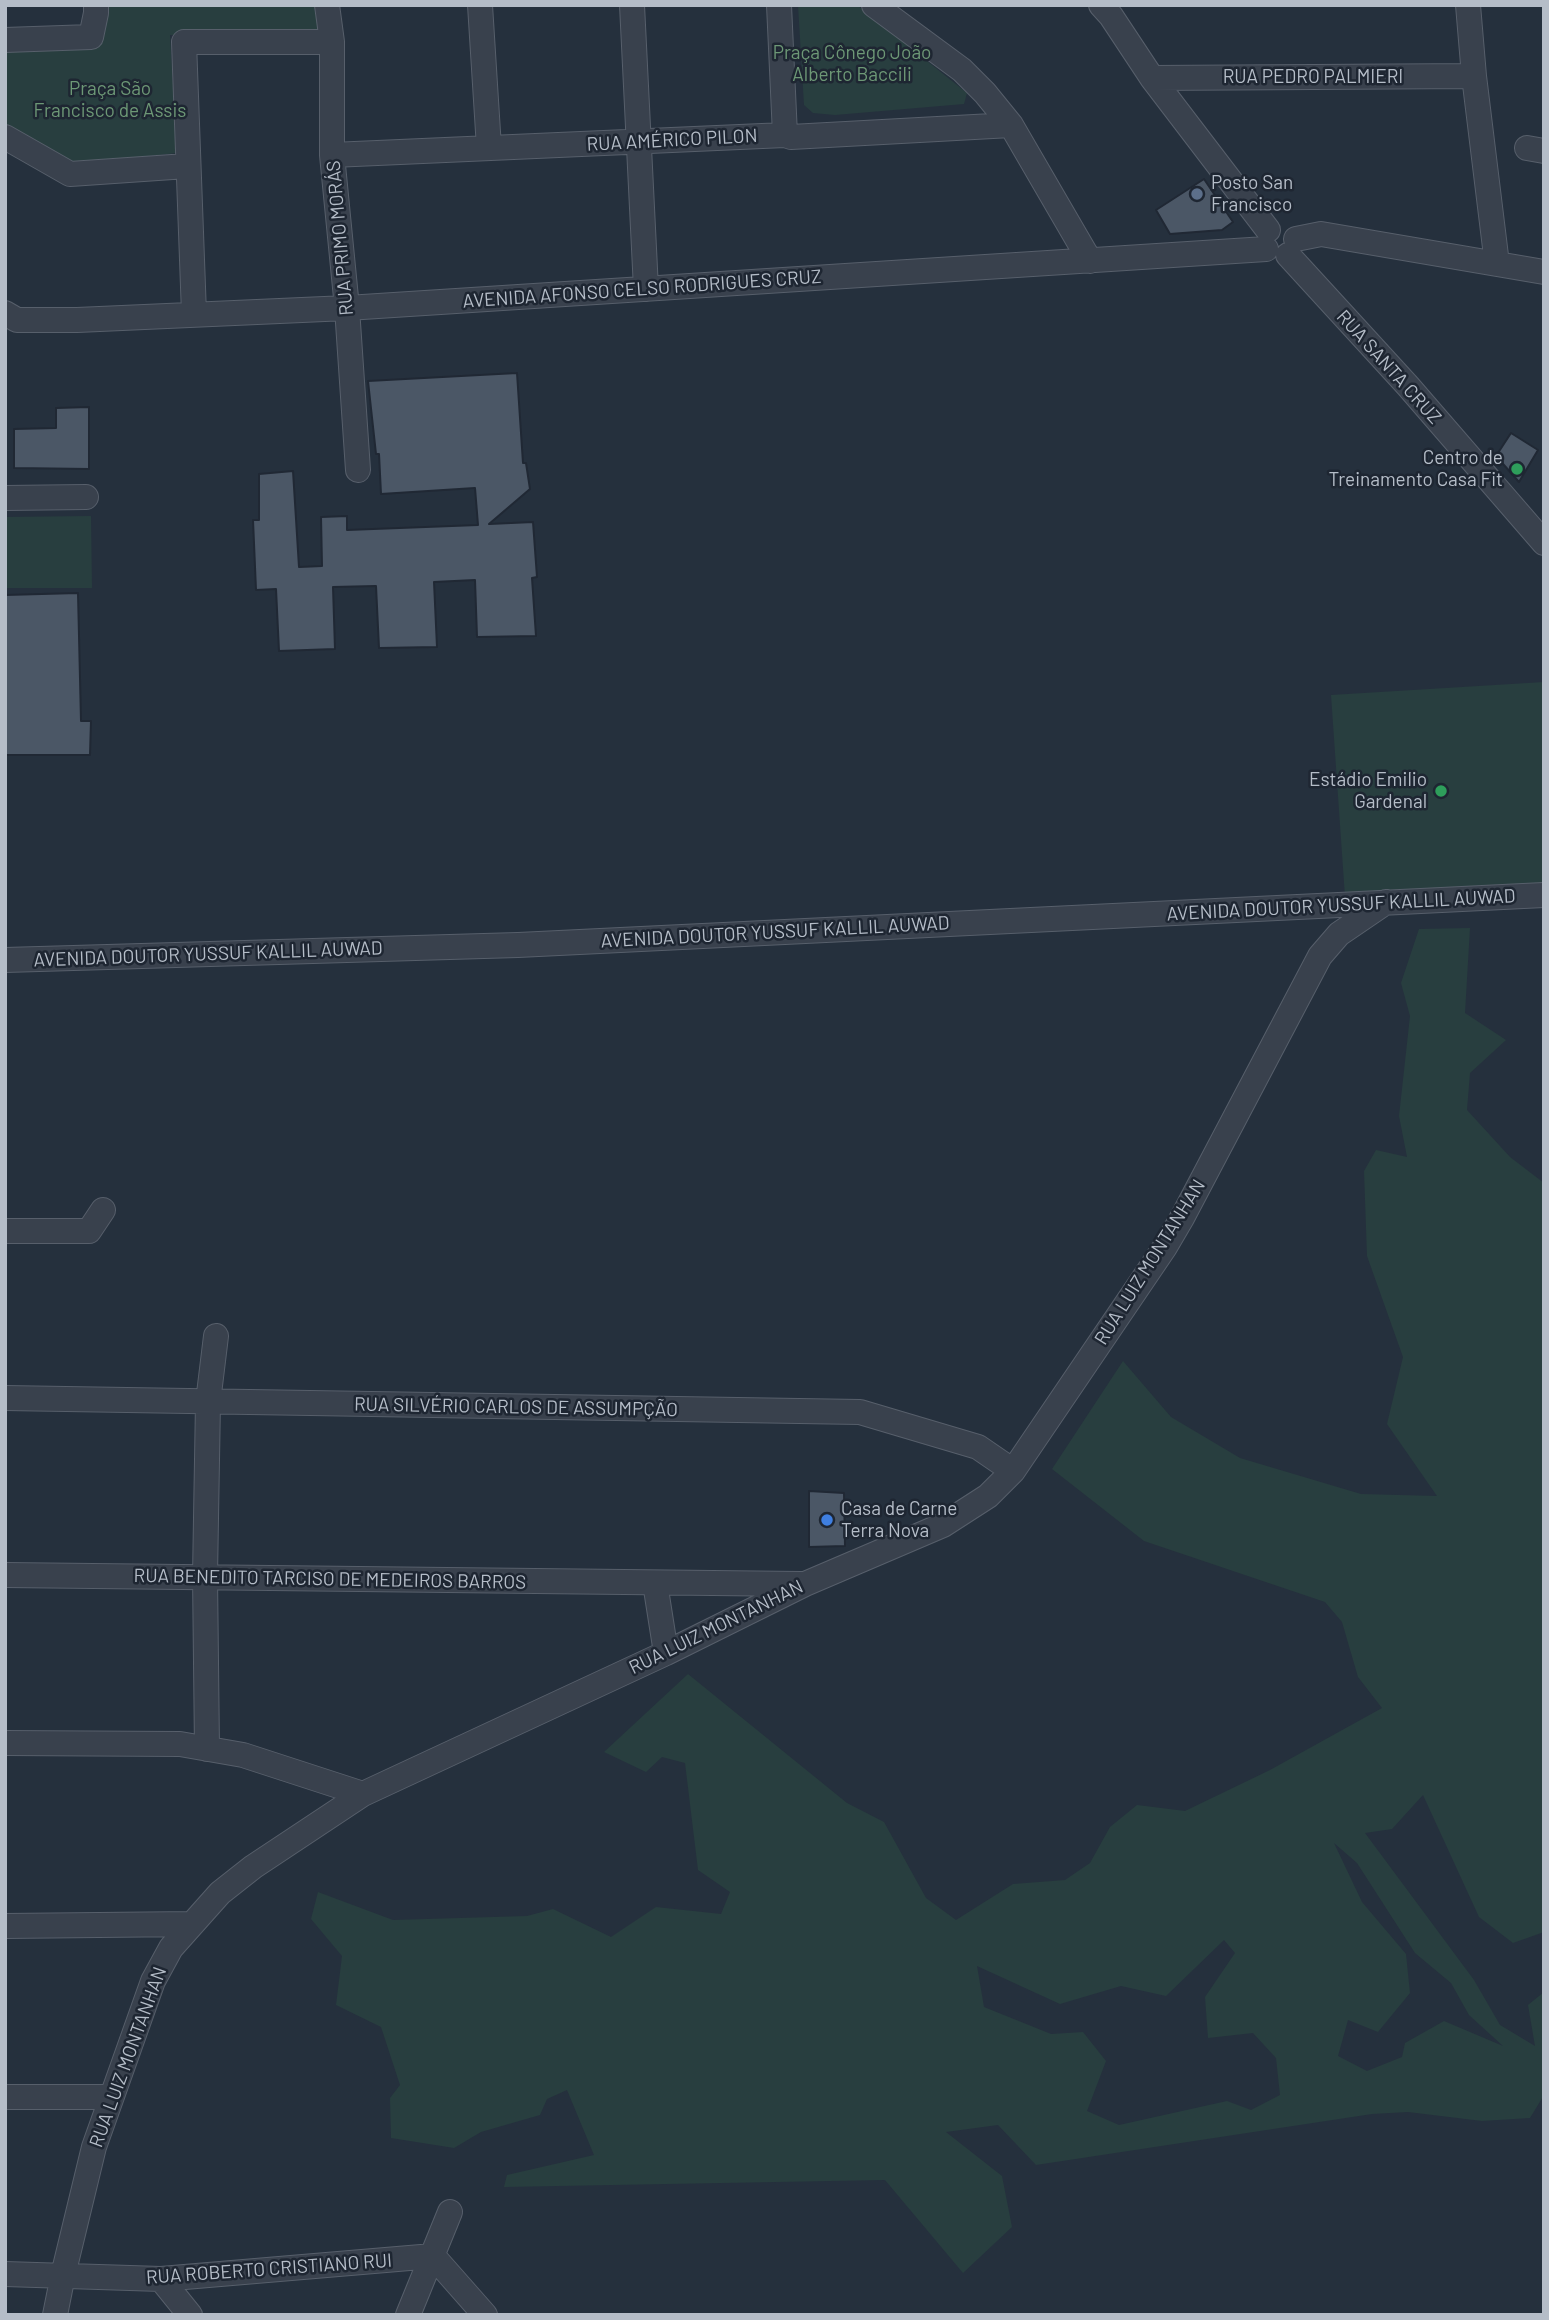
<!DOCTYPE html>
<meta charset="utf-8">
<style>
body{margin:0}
#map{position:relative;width:1549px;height:2320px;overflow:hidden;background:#25303d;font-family:Barlow,sans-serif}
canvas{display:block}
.frame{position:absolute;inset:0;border:7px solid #b5bdc8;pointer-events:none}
</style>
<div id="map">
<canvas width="1549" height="2320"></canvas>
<div class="frame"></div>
</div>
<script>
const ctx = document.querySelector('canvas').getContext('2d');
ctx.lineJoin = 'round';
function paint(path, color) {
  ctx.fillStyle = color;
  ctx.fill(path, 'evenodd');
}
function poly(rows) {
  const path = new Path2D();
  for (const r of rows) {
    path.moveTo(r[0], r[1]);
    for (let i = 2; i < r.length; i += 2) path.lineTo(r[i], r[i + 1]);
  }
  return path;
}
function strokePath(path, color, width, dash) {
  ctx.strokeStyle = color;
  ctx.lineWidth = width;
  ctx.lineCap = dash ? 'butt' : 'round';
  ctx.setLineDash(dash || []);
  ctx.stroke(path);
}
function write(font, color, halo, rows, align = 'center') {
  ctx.font = font + ' Barlow,sans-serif';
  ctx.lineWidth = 5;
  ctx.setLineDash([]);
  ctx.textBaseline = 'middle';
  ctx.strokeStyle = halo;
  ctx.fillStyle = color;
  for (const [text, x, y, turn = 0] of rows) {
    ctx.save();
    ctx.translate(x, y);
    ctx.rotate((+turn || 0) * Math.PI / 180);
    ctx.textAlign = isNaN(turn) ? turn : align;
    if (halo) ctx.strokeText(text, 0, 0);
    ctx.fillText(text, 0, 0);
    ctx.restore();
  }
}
paint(poly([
 [103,5,325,5,327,35,170,35,177,153,74,164,5,124,5,46,58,46],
 [798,5,857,5,967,93,964,104,835,115,813,113,804,105],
 [91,516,92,588,5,588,5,517],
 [1544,682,1544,886,1345,897,1331,695],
 [1470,928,1465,1013,1506,1040,1470,1073,1467,1110,1510,1157,1544,1183,1544,1932,1513,1943,1479,1917,1423,1795,1392,1829,1365,1833,1474,1980,1500,2025,1535,2046,1528,2005,1544,1992,1544,2095,1530,2118,1482,2121,1408,2112,1372,2114,1036,2165,998,2125,946,2132,1002,2176,1012,2227,963,2273,885,2180,504,2187,507,2175,594,2155,567,2090,547,2099,540,2115,481,2132,454,2148,391,2138,390,2098,400,2085,381,2027,336,2005,342,1956,311,1919,318,1892,393,1920,527,1916,553,1909,611,1937,656,1907,721,1914,730,1892,698,1870,685,1763,662,1757,646,1772,604,1752,688,1674,847,1803,884,1822,926,1898,956,1920,1013,1884,1065,1880,1090,1863,1110,1827,1137,1805,1185,1811,1270,1770,1382,1708,1358,1677,1342,1622,1325,1602,1144,1541,1052,1469,1123,1361,1171,1417,1240,1458,1361,1494,1437,1496,1387,1424,1403,1357,1367,1256,1364,1171,1376,1150,1407,1157,1399,1116,1410,1016,1401,983,1419,929],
 [1334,1843,1357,1863,1415,1953,1451,1983,1469,2015,1503,2046,1444,2021,1405,2043,1402,2057,1367,2071,1338,2056,1348,2020,1378,2032,1410,1993,1406,1954,1362,1902],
 [1224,1940,1235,1953,1205,1997,1208,2038,1253,2033,1276,2058,1280,2095,1251,2110,1227,2101,1119,2125,1087,2111,1106,2061,1083,2032,1051,2034,984,2007,977,1966,1060,2004,1121,1986,1166,1996]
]), '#283e3f');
const building = poly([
 [1204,179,1233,222,1222,230,1170,234,1156,210,1204,179],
 [517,373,523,463,526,463,530,489,489,524,533,522,537,577,532,578,536,636,477,637,475,580,434,582,437,647,379,648,376,586,333,587,335,649,279,651,276,589,256,590,253,520,259,520,259,474,293,471,299,567,322,566,321,517,347,516,347,530,478,525,475,488,381,494,379,454,376,454,368,381,517,373],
 [89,407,89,469,14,468,14,429,56,428,56,408,89,407],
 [1511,433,1538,450,1519,482,1496,456,1511,433],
 [78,593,81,721,91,721,90,755,5,755,5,595,78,593],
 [809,1491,844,1493,845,1546,809,1547,809,1491]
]);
paint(building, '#4b5766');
strokePath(building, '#202834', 2);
const minor = poly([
 [327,5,332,42,332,155,347,308,358,470],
 [480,5,489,148],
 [632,5,646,289],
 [779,5,785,135],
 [874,5,962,70,985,93,1011,125,1090,261],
 [1101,5,1111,16,1152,78,1268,230],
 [1468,5,1474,76,1497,264],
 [5,40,91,37,96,13,96,5],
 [1152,78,1474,76],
 [5,137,70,174,187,166],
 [1527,148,1544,151],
 [332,155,785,135,791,137,1011,125],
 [1296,239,1321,234,1544,272],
 [1288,255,1408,386,1544,543],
 [5,313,17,320,77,320,347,308,1266,249],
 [194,314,184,42,332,42],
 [5,498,86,497],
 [5,960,518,945,1544,895],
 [5,1231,89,1231,103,1210],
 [5,1398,860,1412,978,1447,1013,1471],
 [5,1575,801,1584],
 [655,1583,666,1653],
 [5,1743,180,1744,243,1755,363,1794],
 [207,1749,205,1576,208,1402,216,1336],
 [5,1926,192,1924],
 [5,2097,111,2097],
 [5,2274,161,2279,433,2256,485,2315],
 [161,2279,190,2315],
 [55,2315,63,2275,94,2147,153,1981,171,1948,220,1893,253,1867,363,1794,666,1653,805,1584,943,1525,988,1496,1013,1471,1165,1247,1182,1218,1320,956,1339,934,1386,902],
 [408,2315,450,2212]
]);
strokePath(minor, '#575f6b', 26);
strokePath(minor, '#39414d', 24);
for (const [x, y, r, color] of [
 [1197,194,7,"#5c6f8a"],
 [1517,469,7,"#2e9e5b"],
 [1441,791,7,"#2e9e5b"],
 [827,1520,7,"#3f7fe0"]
]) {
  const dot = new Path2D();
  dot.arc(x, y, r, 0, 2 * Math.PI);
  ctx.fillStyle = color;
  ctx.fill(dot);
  strokePath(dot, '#1e2632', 2.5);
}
write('19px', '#6d9876', '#1e2632', [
 ["Praça Cônego João",852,53],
 ["Alberto Baccili",852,75],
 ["Praça São",110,89],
 ["Francisco de Assis",110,111]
]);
write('19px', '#b5bdc8', '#1e2632', [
 ["RUA PEDRO PALMIERI",1313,77],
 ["RUA AMÉRICO PILON",672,140,-3],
 ["RUA PRIMO MORÁS",340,238,-95],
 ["AVENIDA AFONSO CELSO RODRIGUES CRUZ",642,289,-4],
 ["RUA SANTA CRUZ",1389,367,48],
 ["AVENIDA DOUTOR YUSSUF KALLIL AUWAD",1341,905,-3],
 ["AVENIDA DOUTOR YUSSUF KALLIL AUWAD",775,932,-3],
 ["AVENIDA DOUTOR YUSSUF KALLIL AUWAD",208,954,-2],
 ["RUA LUIZ MONTANHAN",1150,1262,-58],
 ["RUA SILVÉRIO CARLOS DE ASSUMPÇÃO",516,1407,1],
 ["RUA BENEDITO TARCISO DE MEDEIROS BARROS",330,1579,1],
 ["RUA LUIZ MONTANHAN",716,1627,-26],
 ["RUA LUIZ MONTANHAN",128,2057,-70],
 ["RUA ROBERTO CRISTIANO RUI",269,2269,-4]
]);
write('19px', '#b5bdc8', '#1e2632', [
 ["Posto San",1211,183],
 ["Francisco",1211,205],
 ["Centro de",1503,458,"right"],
 ["Treinamento Casa Fit",1503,480,"right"],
 ["Estádio Emilio",1427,780,"right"],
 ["Gardenal",1427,802,"right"],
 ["Casa de Carne",841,1509],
 ["Terra Nova",841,1531]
], 'left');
</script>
